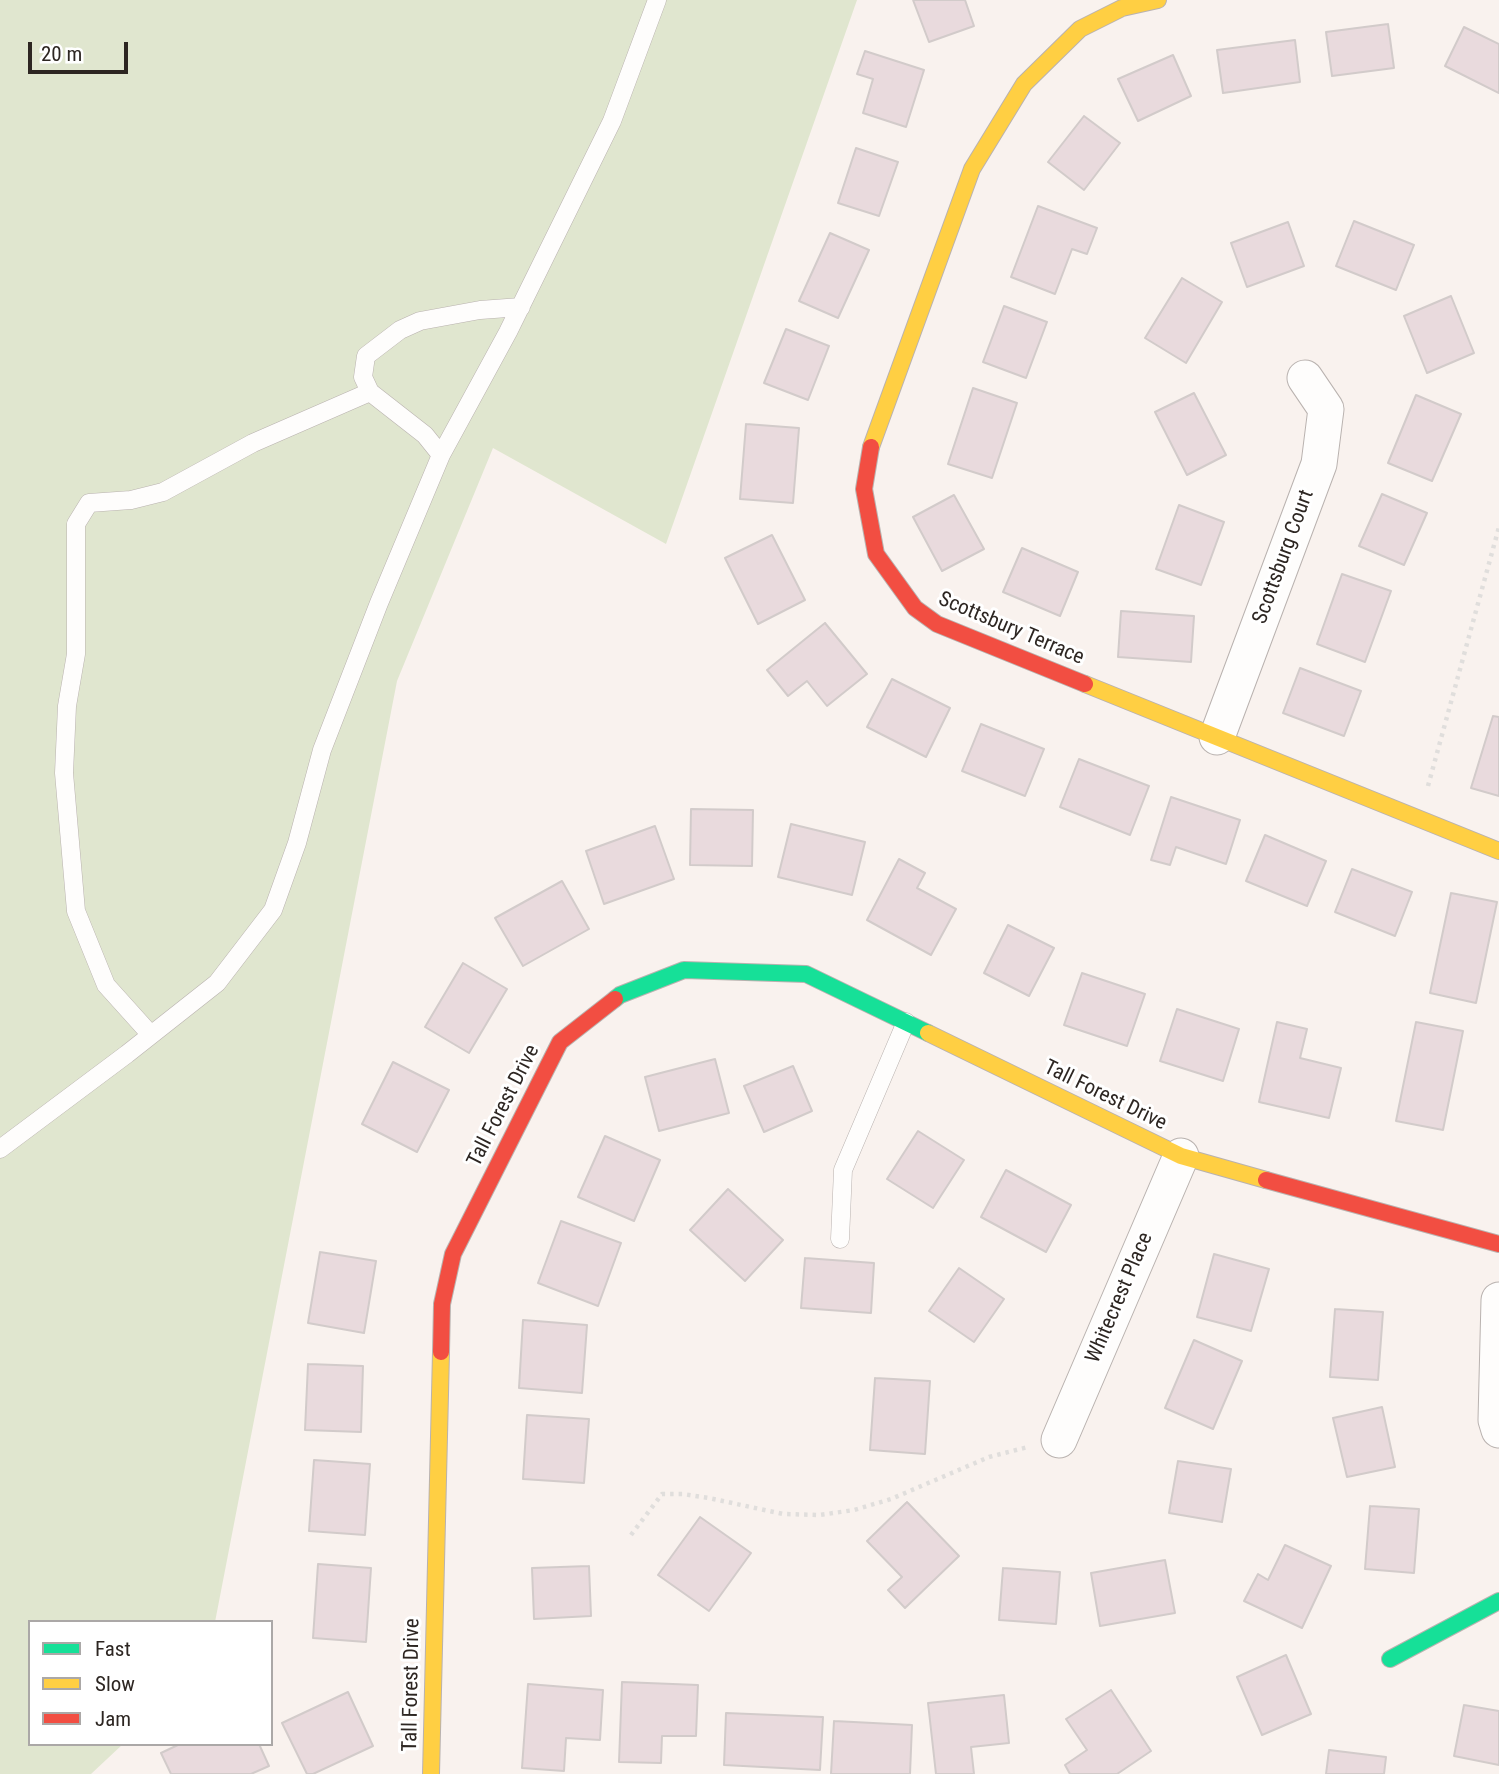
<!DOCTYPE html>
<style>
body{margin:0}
#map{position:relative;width:1499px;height:1774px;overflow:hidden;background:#f9f2ee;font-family:"Roboto Condensed",sans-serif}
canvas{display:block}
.legend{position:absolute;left:28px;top:1620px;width:245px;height:126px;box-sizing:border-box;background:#fff;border:2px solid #aba8a7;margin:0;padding:9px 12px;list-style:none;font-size:21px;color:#2d2622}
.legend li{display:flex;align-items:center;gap:14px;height:35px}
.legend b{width:35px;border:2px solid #aba8a7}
.scale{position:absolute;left:28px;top:42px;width:100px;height:32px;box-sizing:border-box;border:4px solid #2d2622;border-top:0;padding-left:9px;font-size:21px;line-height:24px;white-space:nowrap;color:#2d2622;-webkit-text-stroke:5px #fff;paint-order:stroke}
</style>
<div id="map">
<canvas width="1499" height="1774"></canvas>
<ul class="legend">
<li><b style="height:9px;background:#16e098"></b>Fast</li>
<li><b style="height:9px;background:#ffcf43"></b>Slow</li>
<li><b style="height:9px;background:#f24e42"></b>Jam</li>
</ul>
<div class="scale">20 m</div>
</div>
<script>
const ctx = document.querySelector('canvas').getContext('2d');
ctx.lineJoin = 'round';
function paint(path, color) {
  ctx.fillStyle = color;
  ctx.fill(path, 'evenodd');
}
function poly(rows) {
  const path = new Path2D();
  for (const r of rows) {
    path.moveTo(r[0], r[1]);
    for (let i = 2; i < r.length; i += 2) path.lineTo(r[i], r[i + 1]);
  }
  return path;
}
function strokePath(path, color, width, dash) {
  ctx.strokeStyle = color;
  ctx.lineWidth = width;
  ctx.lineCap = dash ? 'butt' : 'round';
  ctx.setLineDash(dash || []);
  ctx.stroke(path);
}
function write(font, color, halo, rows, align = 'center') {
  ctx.font = font + ' "Roboto Condensed",sans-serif';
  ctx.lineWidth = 6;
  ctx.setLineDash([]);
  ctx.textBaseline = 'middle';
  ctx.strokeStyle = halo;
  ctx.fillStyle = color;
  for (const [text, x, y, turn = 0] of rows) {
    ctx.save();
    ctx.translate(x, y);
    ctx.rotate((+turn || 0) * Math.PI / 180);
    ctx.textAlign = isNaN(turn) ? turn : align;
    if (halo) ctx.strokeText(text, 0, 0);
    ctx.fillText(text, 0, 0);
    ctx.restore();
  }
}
paint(poly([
 [0,0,857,0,666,544,493,448,397,681,215,1622,30,1622,30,1744,123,1744,91,1774,0,1774]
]), '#e0e6cf');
const building = poly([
 [913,0,965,0,974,26,929,42,913,0],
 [1388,24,1394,68,1332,76,1326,32,1388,24],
 [1464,27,1499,44,1499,93,1445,66,1464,27],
 [1295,40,1300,82,1223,93,1217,50,1295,40],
 [865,51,924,70,906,127,863,113,873,79,857,74,865,51],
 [1173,55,1191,96,1138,121,1118,79,1173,55],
 [1084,116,1120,143,1084,190,1048,162,1084,116],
 [856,148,898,162,879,216,838,203,856,148],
 [1038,206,1097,228,1087,254,1072,249,1055,294,1011,277,1038,206],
 [1354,221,1414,245,1396,290,1336,266,1354,221],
 [1288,222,1304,266,1247,287,1231,243,1288,222],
 [830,233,869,250,838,318,799,301,830,233],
 [1182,278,1222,302,1186,363,1145,338,1182,278],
 [1451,296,1474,353,1427,373,1404,316,1451,296],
 [1004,306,1047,322,1026,378,983,362,1004,306],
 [786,329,829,346,808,400,764,383,786,329],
 [973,388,1017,403,992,478,948,464,973,388],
 [1194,393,1226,455,1187,475,1155,412,1194,393],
 [1416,395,1461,414,1432,481,1388,463,1416,395],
 [746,424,799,428,793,503,740,499,746,424],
 [1382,494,1427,513,1404,565,1359,546,1382,494],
 [954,495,984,549,942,571,913,517,954,495],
 [1179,505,1224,522,1201,585,1156,569,1179,505],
 [772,535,805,600,758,624,725,558,772,535],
 [1022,548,1078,572,1060,616,1003,592,1022,548],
 [1342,574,1391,591,1365,662,1317,644,1342,574],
 [1121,611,1194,616,1191,662,1118,657,1121,611],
 [825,623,867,674,827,706,807,681,788,696,767,670,825,623],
 [1300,668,1361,691,1344,736,1283,713,1300,668],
 [892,679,950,708,926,757,867,727,892,679],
 [1493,716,1499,717,1499,796,1471,788,1493,716],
 [981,724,1044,749,1025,796,962,771,981,724],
 [1079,759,1149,786,1130,835,1060,807,1079,759],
 [1171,797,1240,820,1226,864,1176,847,1170,865,1151,860,1171,797],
 [691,809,753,810,752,866,690,865,691,809],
 [791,824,865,842,852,895,778,877,791,824],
 [655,826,674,879,604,904,586,851,655,826],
 [1265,835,1326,861,1307,906,1246,881,1265,835],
 [899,859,925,873,917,888,956,909,931,955,867,920,899,859],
 [1352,869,1412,892,1395,936,1335,912,1352,869],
 [562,881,589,929,523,966,495,918,562,881],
 [1451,893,1497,902,1476,1003,1430,993,1451,893],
 [1008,925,1054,948,1029,996,984,973,1008,925],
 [463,963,507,989,469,1053,425,1027,463,963],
 [1082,973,1145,994,1127,1046,1064,1025,1082,973],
 [1177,1009,1239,1029,1223,1081,1160,1061,1177,1009],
 [1277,1022,1307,1029,1300,1058,1341,1068,1329,1118,1259,1102,1277,1022],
 [1416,1022,1463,1031,1443,1130,1396,1121,1416,1022],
 [715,1059,729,1113,659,1131,645,1077,715,1059],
 [393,1062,449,1090,417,1152,362,1124,393,1062],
 [793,1066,812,1111,764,1132,744,1086,793,1066],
 [918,1131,964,1160,933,1208,887,1179,918,1131],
 [605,1136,660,1160,634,1221,578,1197,605,1136],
 [1006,1170,1071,1205,1046,1252,981,1217,1006,1170],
 [728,1189,783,1240,745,1281,690,1230,728,1189],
 [561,1221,621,1243,598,1306,538,1283,561,1221],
 [320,1252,376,1261,364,1333,308,1323,320,1252],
 [1214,1254,1269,1269,1251,1331,1197,1317,1214,1254],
 [805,1258,874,1263,871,1313,801,1308,805,1258],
 [959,1268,1004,1299,974,1342,929,1311,959,1268],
 [1335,1309,1383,1312,1378,1380,1330,1377,1335,1309],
 [523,1320,587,1325,582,1393,519,1388,523,1320],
 [1194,1340,1242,1361,1213,1429,1165,1408,1194,1340],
 [308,1364,363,1366,361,1432,305,1430,308,1364],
 [875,1378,930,1381,925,1454,870,1450,875,1378],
 [1382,1407,1395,1467,1347,1477,1333,1418,1382,1407],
 [527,1415,589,1419,584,1483,523,1479,527,1415],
 [314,1460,370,1464,365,1535,309,1531,314,1460],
 [1178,1461,1231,1469,1222,1522,1169,1513,1178,1461],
 [907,1502,959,1556,905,1608,888,1590,902,1577,867,1541,907,1502],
 [1370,1506,1419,1509,1414,1573,1365,1569,1370,1506],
 [700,1517,751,1553,709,1611,658,1575,700,1517],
 [1285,1545,1331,1566,1302,1628,1244,1601,1258,1574,1268,1580,1285,1545],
 [1165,1560,1175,1613,1100,1626,1091,1573,1165,1560],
 [318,1564,371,1568,366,1642,313,1638,318,1564],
 [589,1566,591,1616,534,1619,532,1568,589,1566],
 [1003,1568,1060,1572,1056,1624,999,1620,1003,1568],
 [1286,1655,1311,1714,1262,1735,1237,1677,1286,1655],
 [622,1682,698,1685,696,1736,662,1736,661,1763,619,1762,622,1682],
 [528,1684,603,1690,600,1740,566,1738,564,1771,522,1768,528,1684],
 [1111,1690,1151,1751,1117,1774,1070,1774,1065,1765,1087,1750,1066,1719,1111,1690],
 [348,1692,373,1746,313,1774,307,1774,282,1723,348,1692],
 [1004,1695,1009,1743,971,1747,974,1774,936,1774,928,1703,1004,1695],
 [1464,1705,1499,1711,1499,1765,1454,1756,1464,1705],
 [726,1713,823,1717,820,1770,724,1765,726,1713],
 [834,1721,912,1725,910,1774,831,1774,834,1721],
 [180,1744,259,1744,269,1766,251,1774,171,1774,161,1753,180,1744],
 [1329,1750,1386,1757,1384,1774,1326,1774,1329,1750]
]);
paint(building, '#e9dadd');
strokePath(building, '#d2cbca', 2);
const lane = poly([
 [441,455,425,435,370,392,363,377,366,356,400,330,420,321,480,310,521,307],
 [151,1035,106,985,76,911,64,773,67,706,76,654,76,524,89,503,131,500,163,492,253,443,370,392],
 [0,1149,127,1054,217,983,273,910,297,843,322,750,379,603,441,455,508,332,612,121,657,0],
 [840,1239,843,1170,906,1022]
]);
const street = poly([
 [1217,737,1319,464,1326,409,1305,378],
 [1499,1300,1496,1420,1499,1430],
 [1059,1440,1181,1156]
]);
const fast = poly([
 [615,999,620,995,684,970,806,974,928,1033],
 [1390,1659,1499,1601]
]);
const slow = poly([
 [871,447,972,169,1024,84,1080,29,1122,8,1158,0],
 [1085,684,1499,851],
 [928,1033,1181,1156,1266,1180],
 [431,1774,441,1352]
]);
const jam = poly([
 [871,447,864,489,876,554,915,608,937,624,1085,684],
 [1266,1180,1499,1244],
 [441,1352,442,1304,453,1254,560,1042,615,999]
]);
strokePath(lane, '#b9b2af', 19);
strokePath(street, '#b9b2af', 37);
strokePath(fast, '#b9b2af', 18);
strokePath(slow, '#b9b2af', 18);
strokePath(jam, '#b9b2af', 18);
strokePath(poly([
 [1428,786,1499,527],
 [631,1535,662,1494,683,1494,709,1498,783,1514,820,1515,854,1510,891,1499,989,1457,1028,1447]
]), '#e0dedc', 4.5, [3.5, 5]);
strokePath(lane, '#fefdfc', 18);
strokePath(street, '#fefdfc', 35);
strokePath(fast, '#16e098', 16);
strokePath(slow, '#ffcf43', 16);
strokePath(jam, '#f24e42', 16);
write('21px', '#2d2622', '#fff', [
 ["Scottsburg Court",1284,557,-70],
 ["Scottsbury Terrace",1011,629,23],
 ["Tall Forest Drive",1105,1096,26],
 ["Tall Forest Drive",504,1106,-63],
 ["Whitecrest Place",1120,1298,-67],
 ["Tall Forest Drive",412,1685,-89]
]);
</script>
